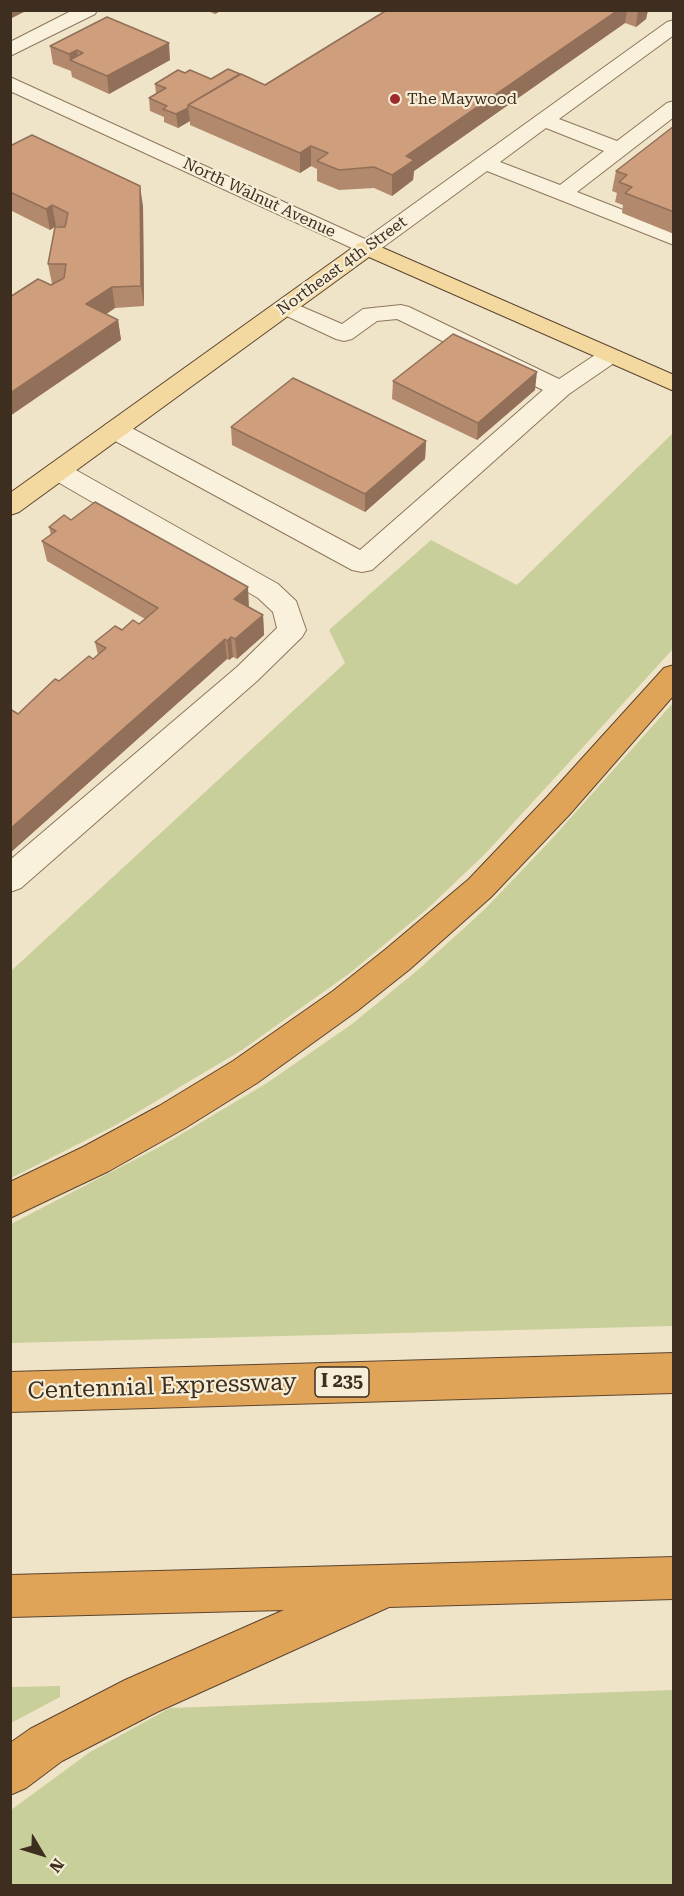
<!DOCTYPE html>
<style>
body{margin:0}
#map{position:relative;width:684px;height:1896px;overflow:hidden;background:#f0e4c8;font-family:"Roboto Serif",serif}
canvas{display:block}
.frame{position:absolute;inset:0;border:12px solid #3d2e20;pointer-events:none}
.north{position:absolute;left:12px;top:1824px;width:60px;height:60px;-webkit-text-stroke:4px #f7eed8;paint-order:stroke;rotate:128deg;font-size:16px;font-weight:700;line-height:24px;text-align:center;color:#3d2e20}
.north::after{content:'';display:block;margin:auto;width:21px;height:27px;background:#3d2e20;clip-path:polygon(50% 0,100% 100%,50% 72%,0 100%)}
</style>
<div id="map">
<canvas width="684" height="1896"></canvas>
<div class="frame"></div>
<div class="north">N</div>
</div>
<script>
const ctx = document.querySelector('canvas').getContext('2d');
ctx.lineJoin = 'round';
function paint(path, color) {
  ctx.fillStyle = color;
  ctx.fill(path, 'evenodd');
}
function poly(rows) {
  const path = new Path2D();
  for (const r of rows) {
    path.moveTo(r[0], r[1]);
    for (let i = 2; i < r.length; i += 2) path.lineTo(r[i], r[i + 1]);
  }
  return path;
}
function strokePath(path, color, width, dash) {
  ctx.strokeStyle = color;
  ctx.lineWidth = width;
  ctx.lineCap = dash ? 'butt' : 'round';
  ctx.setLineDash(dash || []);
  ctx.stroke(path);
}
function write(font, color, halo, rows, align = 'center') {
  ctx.font = font + ' "Roboto Serif",serif';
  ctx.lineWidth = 4.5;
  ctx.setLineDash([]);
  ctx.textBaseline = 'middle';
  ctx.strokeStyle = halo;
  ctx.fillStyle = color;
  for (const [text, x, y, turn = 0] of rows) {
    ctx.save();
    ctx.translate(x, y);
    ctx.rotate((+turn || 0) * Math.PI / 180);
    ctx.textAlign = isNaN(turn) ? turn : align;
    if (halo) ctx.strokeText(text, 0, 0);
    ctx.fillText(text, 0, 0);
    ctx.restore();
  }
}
paint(poly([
 [673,433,673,649,485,854,426,910,350,973,242,1050,116,1125,11,1178,11,971,345,663,329,630,431,540,517,585],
 [673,703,673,1326,11,1343,11,1224,163,1145,267,1083,352,1024,419,969,484,910,549,842],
 [60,1686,60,1697,11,1723,11,1687],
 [673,1690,673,1885,11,1885,11,1810,90,1752,170,1708]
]), '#c9cf9b');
const minor = poly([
 [73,10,97,10,95,14,10,56,10,42,73,10],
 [674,20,674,35,559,119,617,141,667,103,674,101,674,117,577,192,674,230,674,245,487,171,375,253,367,255,10,91,10,77,365,239,667,22,674,20],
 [546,128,604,151,560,185,500,162,546,128],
 [286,300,342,324,363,309,401,305,409,307,559,379,601,351,609,349,617,351,621,356,617,361,569,394,372,570,362,572,352,570,106,436,102,430,106,424,115,422,124,424,360,550,543,390,397,319,377,321,352,339,344,341,336,339,278,312,274,307,278,302,286,300],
 [58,463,67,465,278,584,296,601,306,630,302,637,257,681,21,888,10,892,10,860,237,667,277,628,273,612,258,598,49,477,45,471,49,465,58,463]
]);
const major = poly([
 [367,241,674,375,674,391,369,257,19,512,10,515,10,493,359,243,367,241]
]);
const highway = poly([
 [674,665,674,695,569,815,491,897,410,969,357,1011,257,1083,185,1128,109,1171,10,1218,10,1182,83,1147,159,1106,233,1061,333,991,386,949,469,879,547,797,664,668,674,665],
 [674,1353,674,1393,10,1412,10,1372,674,1353],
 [674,1557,674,1599,389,1607,157,1712,62,1761,26,1788,10,1795,10,1743,30,1729,125,1680,284,1610,10,1617,10,1575,674,1557]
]);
strokePath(minor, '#8d765c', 2);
strokePath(major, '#5b4430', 2);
strokePath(highway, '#5b4430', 2);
paint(minor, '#faf1dc');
paint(major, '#f3d9a0');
paint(highway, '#e0a458');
paint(poly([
 [205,10,222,10,215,14],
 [387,10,648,10,646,19,636,27,625,23,414,171,413,180,392,196,374,188,339,190,317,181,317,169,311,166,300,173,190,125,190,121,178,128,164,122,164,117,150,111,149,98,156,94,155,84,185,73,211,79,265,85],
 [50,46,170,60,109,94,72,77,71,71,53,64],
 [674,126,674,234,622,213,623,205,615,202,617,193,612,191,616,171],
 [10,146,143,206,144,306,115,308,106,314,118,320,121,340,51,285,53,284,52,284,48,264,59,227,56,226,50,230,10,210],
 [393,381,535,390,477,440,392,399],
 [231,427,426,441,425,459,365,512,232,445],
 [71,520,249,607,263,615,264,635,237,659,233,657,229,660,227,659,10,853,10,709,18,714,59,681,93,659,98,655,95,642,122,630,139,624,145,619,47,561,42,541,51,535,49,527]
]), '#b2896c');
paint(poly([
 [10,10,28,10,10,19],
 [215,10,222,10,215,14],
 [618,10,627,10,625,23,414,171,413,180,392,196,392,175,406,156],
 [638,10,648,10,646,19,636,27],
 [169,43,170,60,109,94,107,76],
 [77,50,79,64,70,60,69,54],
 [188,108,190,121,178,128,176,114],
 [311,146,311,166,300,173,300,153],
 [140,186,143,206,144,306,141,286],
 [52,205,56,226,50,230,46,209],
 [112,287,115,308,90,325,86,304],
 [118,320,121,340,10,416,10,393],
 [537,372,535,390,477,440,478,423],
 [426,441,425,459,365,512,365,494],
 [248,587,249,607,234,599],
 [263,615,264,635,237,659,235,639],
 [231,637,233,657,229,660,227,641],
 [225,639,227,659,10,853,10,829]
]), '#916f58');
const building = poly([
 [387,10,618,10,406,156,414,160,392,175,374,167,339,170,317,161,328,153,311,146,300,153,188,105,241,74,265,85,387,10],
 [107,17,169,43,107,76,70,60,83,53,77,50,69,54,50,46,107,17],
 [228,69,240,74,188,105,188,108,176,114,163,109,167,106,149,98,166,88,155,84,178,70,185,73,190,70,211,79,228,69],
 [674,126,674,212,625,193,632,187,619,182,627,175,616,171,674,126],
 [32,135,140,186,141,286,112,287,86,304,118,320,10,393,10,297,38,279,51,285,64,278,66,264,48,264,55,227,65,227,68,213,52,205,46,209,10,192,10,146,32,135],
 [453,334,537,372,478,423,393,381,453,334],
 [293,378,426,441,365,494,231,427,293,378],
 [95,502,248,587,234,599,263,615,235,639,231,637,227,641,225,639,10,829,10,709,18,714,55,679,59,681,89,656,93,659,106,648,95,642,115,626,122,630,133,620,139,624,158,608,42,541,56,531,49,527,64,515,71,520,95,502]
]);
paint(building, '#cf9f7d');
strokePath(building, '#916f58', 1.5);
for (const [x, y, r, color] of [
 [395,99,6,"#9e2a2b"]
]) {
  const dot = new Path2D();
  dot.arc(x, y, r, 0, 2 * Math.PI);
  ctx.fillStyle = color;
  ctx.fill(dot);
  strokePath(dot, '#f7eed8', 2);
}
write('16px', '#3d2e20', '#f7eed8', [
 ["The Maywood",407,99]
], 'left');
write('16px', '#3d2e20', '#f7eed8', [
 ["North Walnut Avenue",259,198,25],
 ["Northeast 4th Street",342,266,-36]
]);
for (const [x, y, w] of [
 [342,1382,54]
]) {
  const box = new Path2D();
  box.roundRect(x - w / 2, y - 15, w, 30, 4.5);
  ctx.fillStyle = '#f7eed8';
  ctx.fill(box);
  strokePath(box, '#3d2e20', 1.5);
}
write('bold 18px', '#3d2e20', null, [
 ["I 235",342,1382]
]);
write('24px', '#3d2e20', '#f7eed8', [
 ["Centennial Expressway",162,1387,-2]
]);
</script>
